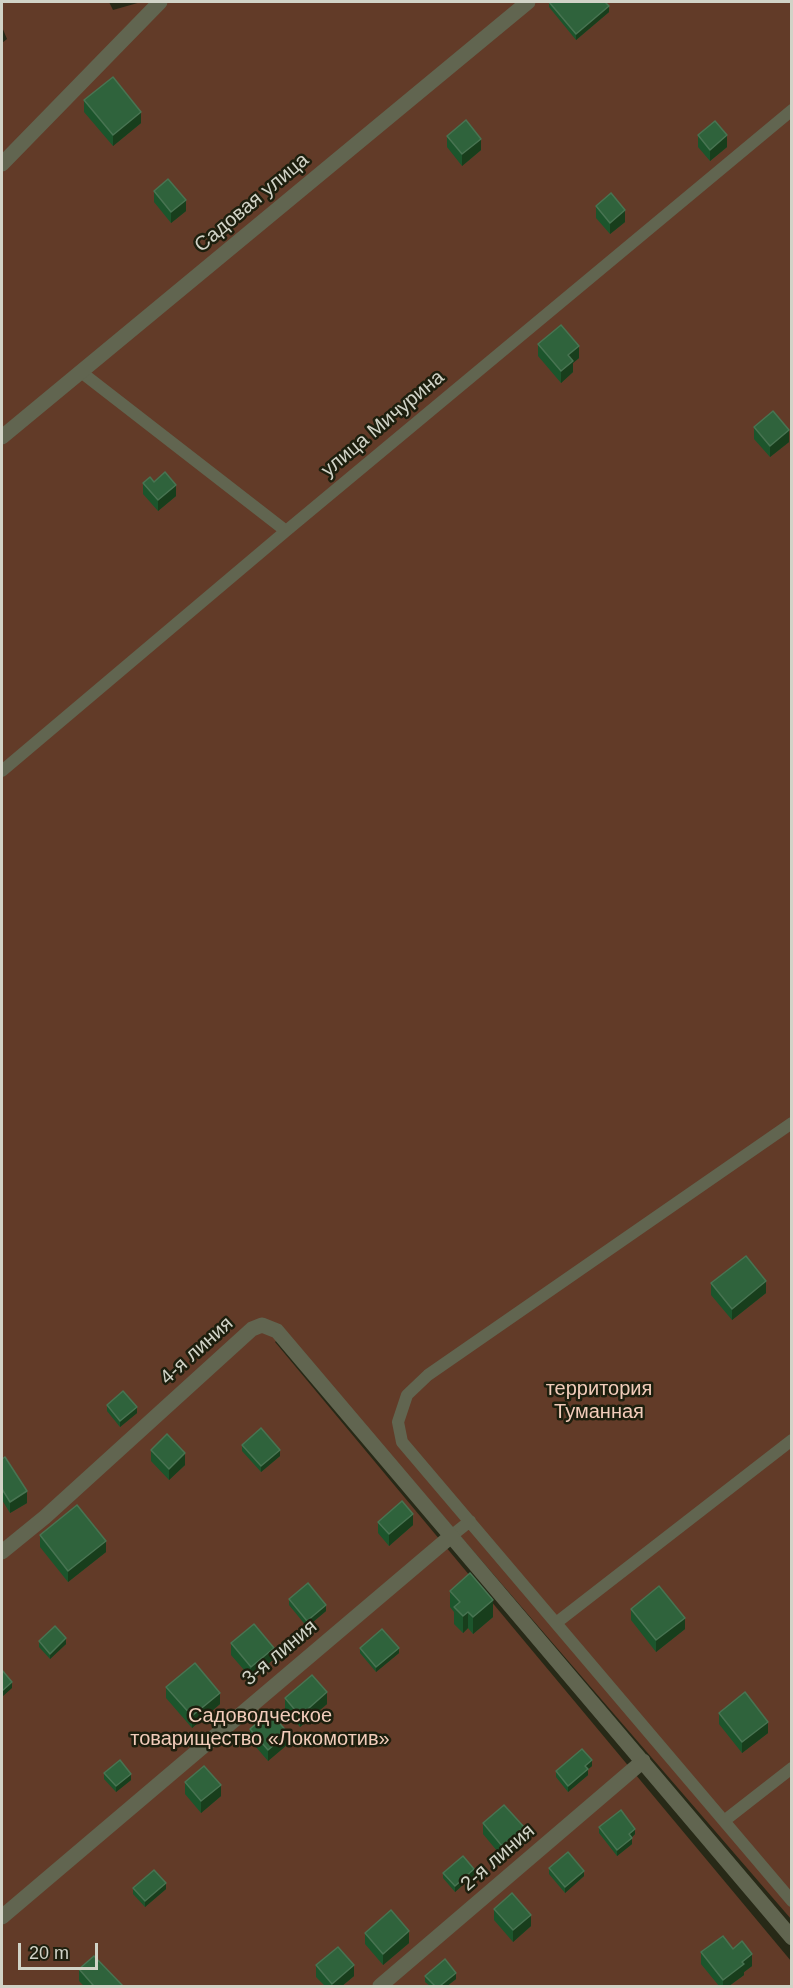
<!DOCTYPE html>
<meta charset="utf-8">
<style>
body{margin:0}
#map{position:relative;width:793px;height:1988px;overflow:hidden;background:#272917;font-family:Helvetica,sans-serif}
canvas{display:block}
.frame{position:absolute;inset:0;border:3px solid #d1d3c7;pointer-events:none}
.scale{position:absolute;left:18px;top:1943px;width:80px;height:27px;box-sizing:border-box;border:3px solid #d1d3c7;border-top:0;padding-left:8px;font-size:18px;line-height:21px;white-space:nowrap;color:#d1d3c7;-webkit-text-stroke:4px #1d1f0e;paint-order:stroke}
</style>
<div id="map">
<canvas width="793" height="1988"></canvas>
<div class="frame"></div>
<div class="scale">20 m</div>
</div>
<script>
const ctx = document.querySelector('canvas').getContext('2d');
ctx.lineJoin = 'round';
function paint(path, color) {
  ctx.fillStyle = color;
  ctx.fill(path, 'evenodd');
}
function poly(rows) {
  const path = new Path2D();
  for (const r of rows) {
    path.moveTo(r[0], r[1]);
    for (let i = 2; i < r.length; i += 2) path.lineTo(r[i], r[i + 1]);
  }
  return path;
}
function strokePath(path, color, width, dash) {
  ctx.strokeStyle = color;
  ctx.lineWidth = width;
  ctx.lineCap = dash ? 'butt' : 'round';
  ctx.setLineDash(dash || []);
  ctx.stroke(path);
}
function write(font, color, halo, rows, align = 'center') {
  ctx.font = font + ' Helvetica,sans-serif';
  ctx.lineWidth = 5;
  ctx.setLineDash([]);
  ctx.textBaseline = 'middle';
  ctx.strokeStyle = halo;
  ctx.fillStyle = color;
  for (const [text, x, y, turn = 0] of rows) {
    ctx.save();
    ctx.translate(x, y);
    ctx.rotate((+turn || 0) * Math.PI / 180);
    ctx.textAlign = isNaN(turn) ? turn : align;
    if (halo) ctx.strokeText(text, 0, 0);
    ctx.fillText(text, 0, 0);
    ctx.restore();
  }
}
paint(poly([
 [2,2,109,2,113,10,141,2,791,2,791,1919,285,1333,275,1342,791,1961,791,1986,2,1986,2,43,7,39,2,27]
]), '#623b28');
strokePath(poly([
 [81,372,286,531],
 [2,771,286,531,792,110],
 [792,1123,428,1375,407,1395,398,1422,402,1442,792,1901],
 [450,1537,470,1521],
 [556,1623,792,1440],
 [724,1821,792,1768]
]), '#616550', 12);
strokePath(poly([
 [2,164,160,2],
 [2,437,528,2],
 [2,1552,45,1517,252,1329,262,1325,277,1331,792,1938],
 [2,1917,450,1537],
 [380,1986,643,1761]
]), '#616550', 15);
paint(poly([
 [549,2,609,12,576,40,549,7],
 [84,100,141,123,113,146,84,112],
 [698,135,727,147,710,161,698,147],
 [447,136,481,150,462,166,447,147],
 [154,191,186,211,171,223,154,202],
 [596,206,625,222,610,234,596,218],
 [538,344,579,358,573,363,573,372,561,383,538,356],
 [754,427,789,442,770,457,754,439],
 [154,482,176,496,158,511,143,494,143,483],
 [711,1283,766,1293,732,1320,711,1295],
 [107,1405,137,1413,120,1427,107,1411],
 [242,1445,280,1456,261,1472,242,1451],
 [151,1450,185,1465,169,1480,151,1461],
 [2,1459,27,1503,10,1513,2,1500],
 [378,1522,413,1525,389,1546,378,1533],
 [40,1535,106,1552,68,1582,40,1547],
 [450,1591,493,1617,473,1634,468,1628,463,1633,454,1624,454,1612,450,1607],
 [289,1599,326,1611,307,1627,289,1605],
 [631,1609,685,1629,656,1652,631,1620],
 [39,1641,66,1644,50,1659,39,1647],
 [231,1643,274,1659,251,1678,231,1655],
 [360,1648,399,1653,376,1672,360,1653],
 [166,1687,220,1704,192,1728,166,1698],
 [285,1698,327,1704,300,1727,285,1709],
 [719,1713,768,1733,742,1753,719,1724],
 [250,1729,288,1744,268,1761,250,1740],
 [592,1766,588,1769,588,1775,568,1792,556,1777,556,1771],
 [104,1773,131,1780,116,1792,104,1779],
 [185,1782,221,1796,201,1813,185,1794],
 [483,1823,524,1839,502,1857,483,1834],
 [599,1827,635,1834,631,1838,632,1844,617,1856,599,1833],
 [549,1868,584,1876,565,1893,549,1874],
 [443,1873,474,1875,455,1892,443,1878],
 [133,1888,166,1889,145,1907,133,1894],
 [494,1909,531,1926,513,1942,494,1920],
 [365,1933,409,1943,383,1965,365,1944],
 [733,1949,752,1966,744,1972,744,1975,729,1986,719,1986,701,1964,701,1952],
 [316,1965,354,1976,342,1986,325,1986,316,1977],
 [79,1969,123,1986,84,1986,79,1981],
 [425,1976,456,1979,447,1986,430,1986,425,1982]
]), '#1c552c');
paint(poly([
 [609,6,609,12,576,40,576,34],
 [141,112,141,123,113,146,113,135],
 [727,135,727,147,710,161,710,150],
 [481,139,481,150,462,166,462,154],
 [186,200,186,211,171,223,171,212],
 [625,210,625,222,610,234,610,223],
 [579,346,579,358,573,363,573,372,561,383,561,371,568,355],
 [789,430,789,442,770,457,770,446],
 [176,485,176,496,158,511,158,500],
 [766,1281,766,1293,732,1320,732,1309],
 [137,1407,137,1413,120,1427,120,1421],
 [280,1450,280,1456,261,1472,261,1466],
 [185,1453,185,1465,169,1480,169,1469],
 [27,1491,27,1503,10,1513,10,1502],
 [413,1514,413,1525,389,1546,389,1534],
 [106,1541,106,1552,68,1582,68,1571],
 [493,1600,493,1617,473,1634,473,1617],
 [326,1605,326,1611,307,1627,307,1621],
 [468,1612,468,1628,463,1633,463,1616],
 [685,1618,685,1629,656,1652,656,1640],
 [66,1638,66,1644,50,1659,50,1654],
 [274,1648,274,1659,251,1678,251,1667],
 [399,1648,399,1653,376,1672,376,1667],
 [12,1682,12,1688,2,1697,2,1691],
 [327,1692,327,1704,300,1727,300,1716],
 [220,1693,220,1704,192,1728,192,1716],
 [768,1722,768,1733,742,1753,742,1742],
 [288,1733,288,1744,268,1761,268,1750],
 [592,1760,592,1766,585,1772,585,1766],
 [588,1769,588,1775,568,1792,568,1786],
 [131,1774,131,1780,116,1792,116,1786],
 [221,1785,221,1796,201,1813,201,1801],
 [524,1827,524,1839,502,1857,502,1846],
 [635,1829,635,1834,629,1840,629,1834],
 [632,1838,632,1844,617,1856,617,1850],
 [474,1869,474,1875,455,1892,455,1886],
 [584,1871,584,1876,565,1893,565,1887],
 [166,1883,166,1889,145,1907,145,1901],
 [531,1915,531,1926,513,1942,513,1930],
 [409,1931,409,1943,383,1965,383,1954],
 [752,1954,752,1966,744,1972,744,1975,729,1986,723,1986,723,1980],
 [354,1965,354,1976,342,1986,332,1986,332,1984],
 [456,1973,456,1979,447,1986,440,1986]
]), '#183e1c');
const building = poly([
 [549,2,605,2,609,6,576,34,549,2],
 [113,77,141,112,113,135,84,100,113,77],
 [466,120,481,139,462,154,447,136,466,120],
 [715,121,727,135,710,150,698,135,715,121],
 [168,179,186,200,171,212,154,191,168,179],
 [611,193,625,210,610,223,596,206,611,193],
 [561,325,579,346,568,355,573,361,561,371,538,344,561,325],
 [773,411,789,430,770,446,754,427,773,411],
 [165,472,176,485,158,500,143,483,150,477,154,482,165,472],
 [746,1256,766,1281,732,1309,711,1283,746,1256],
 [123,1391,137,1407,120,1421,107,1405,123,1391],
 [261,1428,280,1450,261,1466,242,1445,261,1428],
 [167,1434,185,1453,169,1469,151,1450,167,1434],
 [5,1457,27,1491,10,1502,2,1489,2,1459,5,1457],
 [402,1501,413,1514,389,1534,378,1522,402,1501],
 [77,1505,106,1541,68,1571,40,1535,77,1505],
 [470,1573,493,1600,473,1617,468,1612,463,1616,454,1607,460,1602,450,1591,470,1573],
 [308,1583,326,1605,307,1621,289,1599,308,1583],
 [659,1586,685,1618,656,1640,631,1609,659,1586],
 [254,1624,274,1648,251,1667,231,1643,254,1624],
 [55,1626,66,1638,50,1654,39,1641,55,1626],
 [382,1629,399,1648,376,1667,360,1648,382,1629],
 [195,1663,220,1693,192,1716,166,1687,195,1663],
 [2,1670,12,1682,2,1691,2,1670],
 [312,1675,327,1692,300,1716,285,1698,312,1675],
 [745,1692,768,1722,742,1742,719,1713,745,1692],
 [270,1712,288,1733,268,1750,250,1729,270,1712],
 [582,1749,592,1760,585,1766,588,1769,568,1786,556,1771,582,1749],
 [120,1760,131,1774,116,1786,104,1773,120,1760],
 [204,1766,221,1785,201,1801,185,1782,204,1766],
 [504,1805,524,1827,502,1846,483,1823,504,1805],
 [621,1810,635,1829,629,1834,632,1838,617,1850,599,1827,621,1810],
 [568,1852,584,1871,565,1887,549,1868,568,1852],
 [463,1856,474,1869,455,1886,443,1873,463,1856],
 [154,1870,166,1883,145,1901,133,1888,154,1870],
 [512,1893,531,1915,513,1930,494,1909,512,1893],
 [391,1910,409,1931,383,1954,365,1933,391,1910],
 [723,1936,733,1949,742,1941,752,1954,742,1962,744,1964,723,1980,701,1952,723,1936],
 [338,1947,354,1965,332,1984,316,1965,338,1947],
 [94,1956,123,1986,91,1986,93,1985,79,1969,94,1956],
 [445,1959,456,1973,440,1986,435,1986,425,1976,445,1959]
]);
paint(building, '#2f633c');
strokePath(building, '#487452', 1.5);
write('20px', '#d1d3c7', '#1d1f0e', [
 ["Садовая улица",252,203,-40],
 ["улица Мичурина",383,424,-40],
 ["4-я линия",197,1351,-42],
 ["3-я линия",280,1653,-40],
 ["2-я линия",498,1858,-41]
]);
write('20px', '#f2ccba', '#1d1f0e', [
 ["территория",599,1389],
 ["Туманная",599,1412],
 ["Садоводческое",260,1716],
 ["товарищество «Локомотив»",260,1739]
]);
</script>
